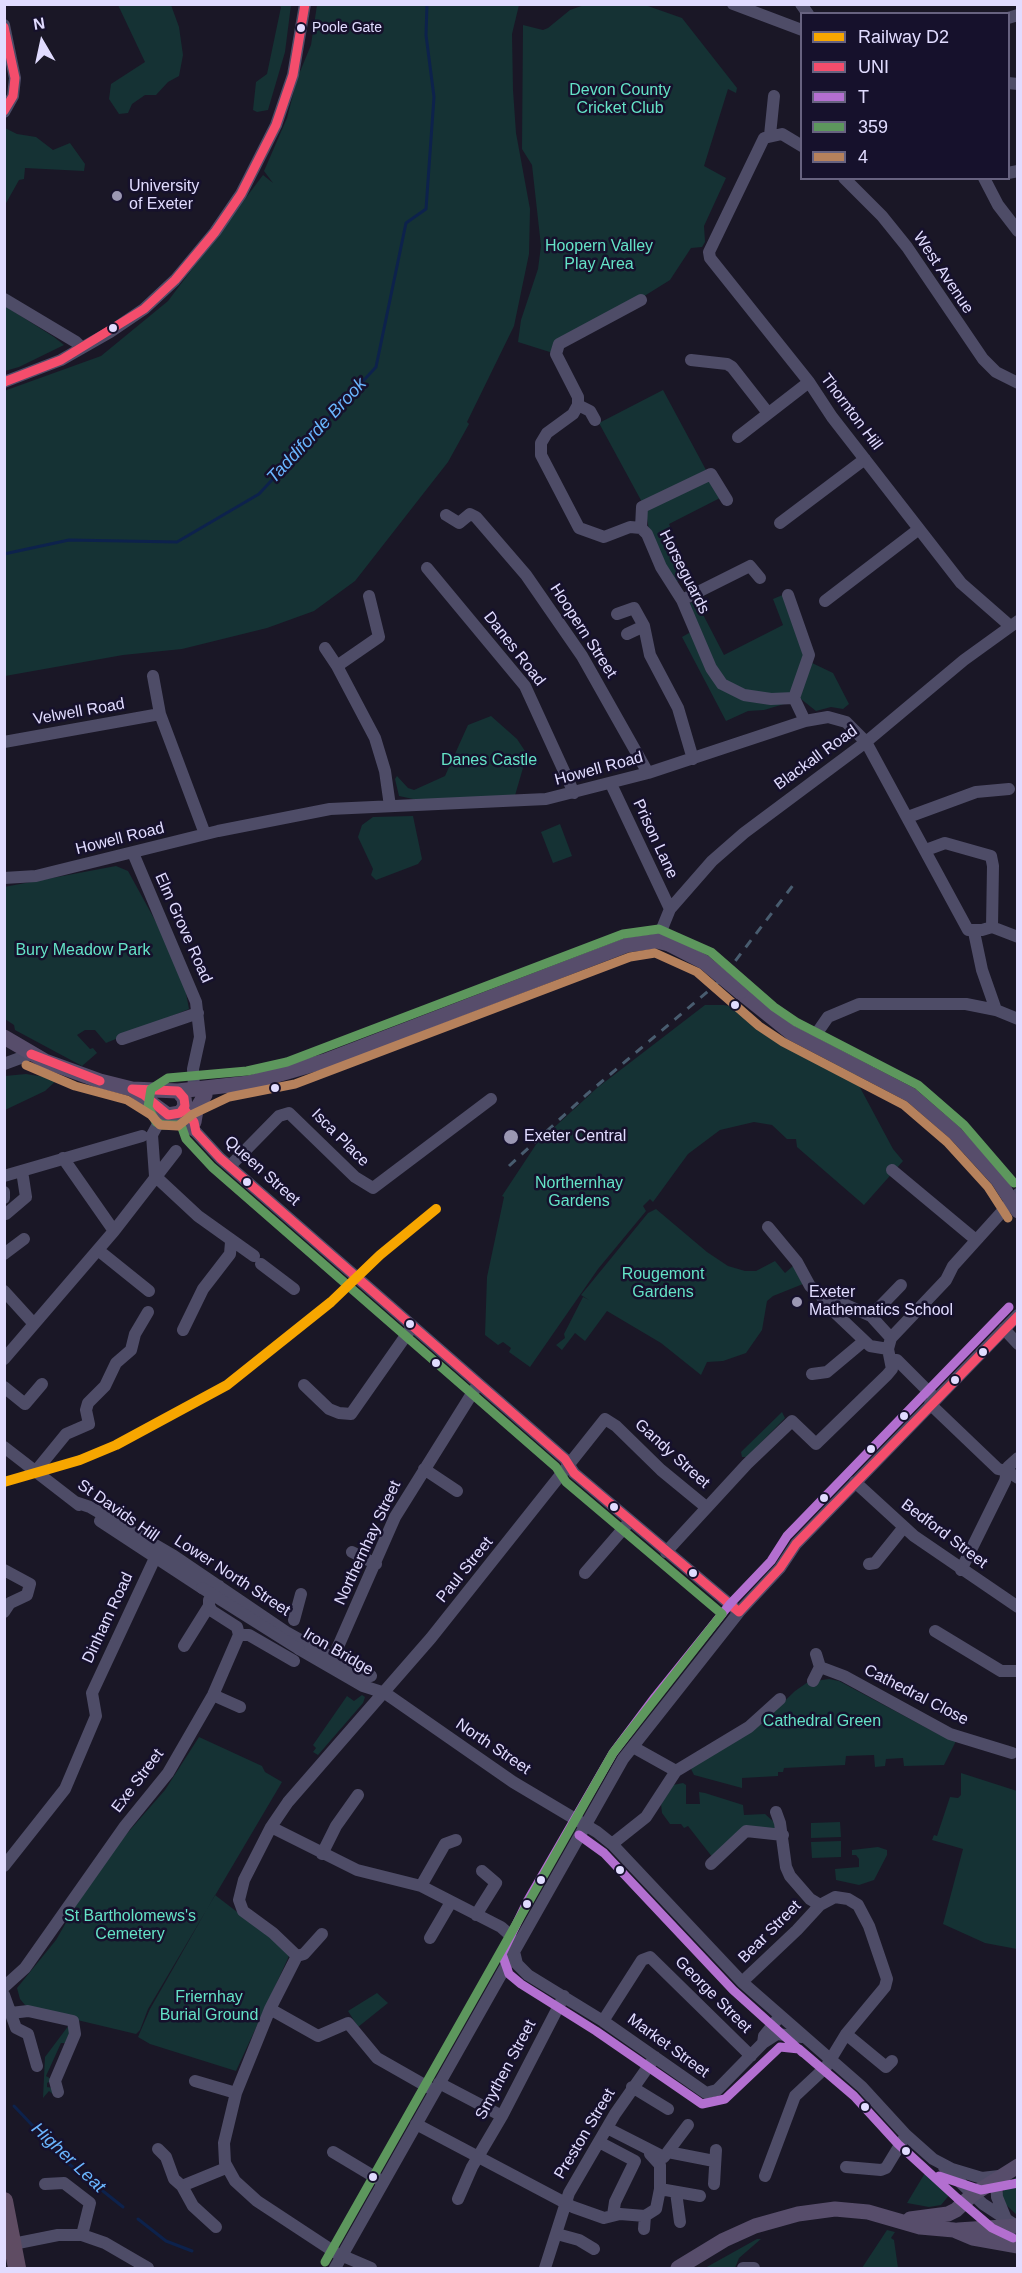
<!DOCTYPE html>
<style>
body{margin:0}
#map{position:relative;width:1022px;height:2273px;overflow:hidden;background:#1a1726;font-family:Arial,sans-serif}
canvas{display:block}
.frame{position:absolute;inset:0;border:6px solid #e1dcff;pointer-events:none}
.legend{position:absolute;left:800px;top:12px;width:210px;height:168px;box-sizing:border-box;background:#16112c;border:2px solid #676280;margin:0;padding:8px 10px;list-style:none;font-size:18px;color:#e1dcff}
.legend li{display:flex;align-items:center;gap:12px;height:30px}
.legend b{width:30px;border:2px solid #676280}
.north{position:absolute;left:12px;top:12px;width:60px;height:60px;-webkit-text-stroke:4px #16112c;paint-order:stroke;rotate:351deg;font-size:16px;font-weight:700;line-height:24px;text-align:center;color:#e1dcff}
.north::after{content:'';display:block;margin:auto;width:21px;height:27px;background:#e1dcff;clip-path:polygon(50% 0,100% 100%,50% 72%,0 100%)}
</style>
<div id="map">
<canvas width="1022" height="2273"></canvas>
<div class="frame"></div>
<ul class="legend">
<li><b style="height:8px;background:#f7a600"></b>Railway D2</li>
<li><b style="height:8px;background:#f44d6c"></b>UNI</li>
<li><b style="height:8px;background:#b36fd0"></b>T</li>
<li><b style="height:8px;background:#5d975d"></b>359</li>
<li><b style="height:8px;background:#b6815c"></b>4</li>
</ul>
<div class="north">N</div>
</div>
<script>
const ctx = document.querySelector('canvas').getContext('2d');
ctx.lineJoin = 'round';
function paint(path, color) {
  ctx.fillStyle = color;
  ctx.fill(path, 'evenodd');
}
function poly(rows) {
  const path = new Path2D();
  for (const r of rows) {
    path.moveTo(r[0], r[1]);
    for (let i = 2; i < r.length; i += 2) path.lineTo(r[i], r[i + 1]);
  }
  return path;
}
function strokePath(path, color, width, dash) {
  ctx.strokeStyle = color;
  ctx.lineWidth = width;
  ctx.lineCap = dash ? 'butt' : 'round';
  ctx.setLineDash(dash || []);
  ctx.stroke(path);
}
function write(font, color, halo, rows, align = 'center') {
  ctx.font = font + ' Arial,sans-serif';
  ctx.lineWidth = 5;
  ctx.setLineDash([]);
  ctx.textBaseline = 'middle';
  ctx.strokeStyle = halo;
  ctx.fillStyle = color;
  for (const [text, x, y, turn = 0] of rows) {
    ctx.save();
    ctx.translate(x, y);
    ctx.rotate((+turn || 0) * Math.PI / 180);
    ctx.textAlign = isNaN(turn) ? turn : align;
    if (halo) ctx.strokeText(text, 0, 0);
    ctx.fillText(text, 0, 0);
    ctx.restore();
  }
}
paint(poly([
 [587,4,645,5,682,18,737,88,736,93,728,89,704,166,726,178,704,226,705,242,702,247,691,248,670,280,553,353,518,342,521,320,538,269,541,246,532,165,522,149,523,25,543,30,548,28,570,10],
 [118,5,171,5,179,27,183,55,179,76,168,82,156,95,145,95,132,104,128,113,119,114,109,99,111,84,145,62],
 [278,5,291,5,285,52,268,110,257,112,253,110,256,82,267,74,281,7],
 [317,5,519,5,512,34,513,90,516,133,530,209,529,254,514,326,467,422,469,424,448,462,355,581,314,611,267,628,182,649,123,655,5,676,4,391,101,356,168,301,263,175,273,183,264,171,287,118,297,79,311,45],
 [5,128,17,134,36,137,53,150,70,143,85,164,84,171,25,168,24,179,19,180,5,205],
 [5,306,54,337,64,345,19,367,5,371],
 [663,390,706,470,643,504,599,423],
 [705,481,713,483,720,498,669,524,671,529,666,534,685,578,674,583,649,530,646,513,650,507],
 [785,594,810,662,833,673,849,704,843,709,831,707,816,711,801,699,764,710,748,711,726,721,682,637,696,629,690,603,696,601,724,655,783,625,773,599],
 [491,716,517,739,527,754,514,799,413,799,399,796,395,779,397,776,408,788,414,790,445,776,468,725],
 [413,816,422,859,418,864,376,880,371,875,373,869,358,837,362,825,373,817],
 [560,824,572,856,553,863,541,832],
 [116,866,128,871,162,933,185,988,189,1009,106,1043,95,1030,85,1030,77,1035,90,1049,93,1048,97,1053,82,1066,15,1030,14,1025,5,1019,4,887],
 [705,1005,724,1005,744,1009,761,1025,762,1033,857,1073,856,1080,893,1149,903,1161,864,1205,797,1147,796,1139,787,1139,772,1125,754,1122,720,1130,688,1154,653,1202,650,1199,643,1206,646,1211,598,1269,530,1367,509,1352,511,1348,503,1342,498,1345,485,1335,487,1277,504,1197,502,1196,537,1143,559,1123,597,1088],
 [26,1074,58,1079,45,1091,5,1110,5,1076],
 [656,1209,707,1252,728,1266,745,1271,756,1271,775,1261,785,1273,793,1266,803,1284,773,1296,767,1301,762,1330,746,1353,723,1361,707,1362,701,1375,661,1343,607,1311,585,1341,575,1333,562,1350,556,1345,565,1338,564,1334,583,1297,589,1300,581,1295,648,1213],
 [782,1412,785,1418,747,1457,742,1457,741,1452],
 [829,1679,839,1681,938,1734,956,1741,944,1765,904,1766,903,1758,886,1759,885,1766,875,1767,874,1755,846,1756,845,1765,784,1768,783,1772,778,1772,778,1776,742,1778,742,1788,694,1775,690,1767,765,1720,795,1691,808,1682],
 [362,1695,365,1697,363,1703,318,1755,313,1752,316,1748,313,1745,347,1696,354,1701],
 [199,1737,262,1766,265,1772,282,1782,148,2009,140,2030,136,2034,31,2009,25,2005,20,1999,17,1988,56,1940,79,1900,116,1846,165,1790],
 [961,1773,1017,1791,1017,1949,985,1943,943,1924,963,1849,932,1840,934,1835,937,1836,950,1797,958,1798,961,1795],
 [683,1783,686,1785,686,1804,700,1804,699,1792,705,1793,743,1805,744,1815,765,1814,775,1823,775,1830,745,1828,713,1858,688,1826,684,1828,681,1824,670,1824,662,1813,661,1804,673,1785],
 [840,1822,841,1837,811,1838,811,1823],
 [841,1841,841,1857,812,1858,811,1842],
 [878,1847,887,1850,887,1855,874,1880,859,1885,836,1880,835,1869,859,1867,859,1859,856,1855,852,1855,852,1850],
 [215,1895,288,1951,289,1956,236,2071,150,2044,138,2037,150,2009],
 [377,1993,388,2003,358,2027,348,2011],
 [69,2025,71,2029,65,2043,61,2043,46,2076,53,2080,47,2083,47,2087,53,2088,54,2095,49,2091,43,2098,45,2057],
 [925,2173,951,2193,941,2205,929,2207,907,2203],
 [1017,2177,1017,2215,1003,2202,1002,2193,1010,2181],
 [887,2230,895,2232,891,2238,894,2240,898,2268,862,2268],
 [757,2239,761,2239,739,2258,735,2268,705,2268]
]), '#153234');
strokePath(poly([
 [4,554,69,540,177,542,259,494,376,367,406,223,426,209,434,97,426,35,427,4],
 [14,2106,69,2164,123,2207],
 [138,2219,166,2241,192,2251]
]), '#0d224c', 3);
strokePath(poly([
 [733,4,802,30],
 [801,4,808,14],
 [1008,18,1018,15],
 [4,25,15,78,13,96,4,112],
 [1008,83,1018,84],
 [770,135,774,96],
 [802,146,782,134,764,138,709,252,710,258,809,382,832,417,961,583,1009,625],
 [1008,173,1018,171],
 [844,178,882,216,907,247,983,359,996,372,1018,383],
 [984,178,998,205,1018,231],
 [4,299,76,342,82,348],
 [641,300,559,344,556,354,578,397,578,405,573,414,547,433,541,443,541,455,579,528,604,537,630,527,641,528,647,534,661,567,682,600,711,668,722,684,744,695,771,699,794,698,805,721],
 [691,360,727,364,732,367,768,413],
 [4,382,61,360,110,332,144,309,175,280,215,232,241,194,276,125,293,75,305,4],
 [578,405,590,411,595,420],
 [738,437,809,382],
 [446,515,459,523,470,514,476,517,526,575,582,656,648,773],
 [780,523,865,459],
 [641,528,642,507,711,474,727,500],
 [427,568,525,686,574,793],
 [788,595,809,655,794,698],
 [369,596,379,637,337,666,375,738,385,771,390,806],
 [682,600,750,566,760,578],
 [825,601,919,529],
 [617,614,634,608,644,626,650,655,678,708,693,759],
 [627,634,644,626],
 [325,648,337,666],
 [153,676,160,714,205,834],
 [4,742,160,714],
 [611,784,670,909],
 [908,817,976,792,1009,789],
 [926,850,945,843,991,856,993,866,992,927],
 [133,853,196,1002,200,1037,193,1069,194,1088],
 [4,878,36,876,218,831,330,809,546,799,648,773,805,721,828,717,846,722,866,742,968,930,982,930,992,927,1018,937],
 [974,932,982,970,996,1010],
 [657,941,670,909,712,861,744,833,866,742,964,660,1018,621],
 [122,1039,198,1013],
 [810,1043,828,1017,859,1004,966,1004,996,1010,1018,1019],
 [4,1064,31,1054],
 [170,1115,196,1132,220,1158,565,1459,574,1473,739,1612],
 [63,1158,114,1231],
 [230,1166,279,1116,289,1113,355,1177,373,1188,491,1099],
 [892,1170,976,1240],
 [4,1176,142,1136],
 [155,1176,198,1216,254,1256],
 [155,1176,152,1135,164,1113],
 [4,1192,4,1198],
 [6,1214,26,1197,22,1171],
 [768,1227,797,1262,810,1286,819,1293,830,1308,870,1346,888,1349],
 [98,1250,149,1291],
 [4,1254,24,1239],
 [261,1264,294,1289],
 [4,1291,34,1324],
 [819,1293,871,1316,891,1338],
 [871,1316,901,1285],
 [1004,1329,1018,1344],
 [183,1330,203,1289,230,1254,231,1242],
 [4,1359,114,1231,176,1151],
 [891,1360,897,1360,935,1398],
 [812,1374,827,1372,864,1341],
 [304,1385,329,1409,339,1413,351,1414,412,1327],
 [4,1387,25,1404,42,1384],
 [930,1404,998,1469,1007,1471,1018,1478],
 [4,1447,79,1505],
 [424,1469,457,1491],
 [35,1472,66,1434,89,1424,86,1410,88,1403,105,1386,116,1363,131,1350,135,1334,148,1312],
 [855,1482,914,1536,1018,1607],
 [75,1502,90,1507,174,1556,286,1632,367,1677,371,1676],
 [100,1521,202,1588],
 [352,1552,376,1564],
 [666,1552,747,1464,792,1421,816,1444,887,1375,892,1369,888,1349,891,1338,946,1280,953,1266,1018,1194],
 [869,1564,875,1563,904,1527],
 [4,1570,30,1584,27,1595,10,1603,4,1612],
 [961,1570,1005,1481,1008,1467,1018,1458],
 [585,1573,630,1521],
 [294,1620,301,1594],
 [935,1631,1001,1671,1018,1671],
 [239,1635,249,1635,294,1661],
 [184,1646,209,1606],
 [299,1649,363,1686,385,1693,513,1782,597,1832,612,1844,742,1982,862,2087,906,2135,933,2159,952,2169,982,2178,999,2176],
 [816,1654,820,1667],
 [333,1658,395,1517,478,1384],
 [820,1667,844,1676,950,1734,1012,1753],
 [813,1681,820,1667],
 [213,1695,240,1707],
 [633,1747,676,1771],
 [776,1812,780,1823,786,1867,790,1876,810,1899,820,1905],
 [271,1827,357,1870,421,1886,501,1927,510,1935,517,1964,528,1975,603,2021,706,2093,717,2090,763,2043,777,2034,802,2037],
 [612,1844,646,1817,676,1771,749,1727,780,1699],
 [322,1854,336,1826,358,1795],
 [711,1864,746,1831,783,1835],
 [4,1866,65,1789,96,1716,92,1693,155,1558],
 [421,1886,445,1844,456,1840],
 [476,1915,496,1883,482,1871],
 [430,1938,451,1902],
 [297,1956,304,1954,322,1934],
 [742,1982,797,1930,820,1905,835,1897,848,1899,858,1905,869,1926,887,1979,885,1987,846,2034,826,2067,795,2096,765,2176],
 [4,1987,25,1968,125,1826,168,1773,213,1695,239,1635,237,1627,212,1611,209,1606,209,1600,219,1586],
 [4,1995,16,2028,28,2034,37,2066],
 [270,2009,318,2036,348,2023,377,2058,435,2091],
 [11,2013,28,2011,73,2021,75,2034,55,2081,58,2092],
 [603,2021,642,1960,650,1957,751,2056],
 [846,2034,886,2067,892,2061],
 [763,2043,764,2036,780,2016],
 [195,2081,236,2093],
 [439,2083,502,2116],
 [632,2087,668,2109],
 [416,2124,573,2207,604,2218,620,2214,645,2216,644,2229],
 [607,2128,664,2157,688,2125],
 [599,2142,635,2161,615,2202,613,2215],
 [158,2149,166,2157,174,2179,182,2186,226,2168],
 [333,2152,383,2182],
 [668,2152,714,2161],
 [846,2167,881,2170,886,2168,906,2135],
 [944,2167,983,2204,1018,2227],
 [996,2179,997,2197,1006,2219],
 [45,2184,64,2183,90,2203,82,2235],
 [714,2184,716,2150],
 [182,2186,193,2206,216,2227],
 [660,2189,700,2196],
 [676,2192,680,2222],
 [458,2199,472,2167,502,2116,564,1996],
 [645,2216,656,2209,660,2189,660,2165,650,2154],
 [557,2234,579,2240,594,2249],
 [13,2244,58,2235,82,2235,105,2243,148,2268],
 [335,2268,623,1759,739,1612,780,1568,796,1544,1018,1315],
 [371,2268,336,2253,257,2201,235,2181,225,2163,224,2143,236,2093,270,2009,297,1956,273,1933,243,1911,239,1900,244,1880,271,1827,288,1802,431,1638,605,1419,616,1426,661,1470,706,1507],
 [545,2268,569,2193,615,2114,655,2057],
 [743,2268,754,2268]
]), '#4e4c67', 12);
strokePath(poly([
 [740,992,790,1032,911,1095,955,1133,998,1180,1018,1211],
 [4,1037,45,1061,100,1081,132,1089,178,1091,249,1083,325,1061,627,945,657,941,669,944],
 [135,1091,168,1115,180,1113,185,1106,184,1098,178,1091],
 [194,1122,196,1110,205,1095],
 [910,2219,948,2214,956,2210,972,2195,1018,2166],
 [958,2230,1018,2226],
 [678,2268,724,2240,755,2226,798,2214,835,2209,868,2212,920,2227,954,2230,973,2238,1018,2246]
]), '#574d6b', 15);
strokePath(poly([
 [4,2201,17,2268]
]), '#5f4c63', 18);
strokePath(poly([
 [509,1166,586,1095,720,981,797,880]
]), '#485c6f', 3, [9, 8]);
strokePath(poly([
 [202,1588,299,1649]
]), '#4e4c67', 12);
strokePath(poly([
 [669,944,704,962,740,992]
]), '#574d6b', 15);
strokePath(poly([
 [4,27,15,78,13,96,4,111],
 [4,382,61,360,144,309,175,280,215,232,241,194,276,125,293,75,305,4],
 [31,1054,100,1081],
 [31,1054,100,1081],
 [132,1089,178,1091,184,1098,185,1106,180,1113,168,1115,144,1095,132,1089],
 [184,1109,194,1122,196,1132,220,1158,565,1459,574,1473,739,1612],
 [739,1612,780,1568,796,1544,1018,1316]
]), '#f44d6c', 9);
strokePath(poly([
 [1009,1307,787,1536,771,1561,730,1604,655,1697,613,1753,528,1900,502,1954,509,1974,521,1984,596,2031,702,2104,725,2099,780,2047,799,2049,854,2096,898,2144,957,2198,992,2228,1013,2238],
 [579,1835,604,1853,733,1990,803,2053],
 [939,2176,981,2190,1018,2183]
]), '#b36fd0', 9);
strokePath(poly([
 [325,2262,613,1753,722,1614,566,1482,556,1467,212,1167,186,1139,181,1125,163,1125,156,1122,148,1107,151,1089,168,1078,247,1071,287,1062,623,934,659,929,711,952,774,1007,796,1022,918,1085,964,1125,1014,1183]
]), '#5d975d', 9);
strokePath(poly([
 [26,1065,75,1086,127,1100,151,1115,160,1125,178,1126,193,1114,229,1097,295,1084,630,957,655,953,697,972,759,1026,783,1042,904,1105,947,1142,988,1187,1008,1218]
]), '#b6815c', 9);
strokePath(poly([
 [4,1482,80,1460,116,1445,227,1385,331,1302,380,1255,436,1209]
]), '#f7a600', 10);
for (const [x, y, r, color] of [
 [301,28,5,"#e1dcff"],
 [117,196,6,"#9b97b3"],
 [113,328,5,"#e1dcff"],
 [735,1005,5,"#e1dcff"],
 [275,1088,5,"#e1dcff"],
 [511,1137,8,"#9b97b3"],
 [247,1182,5,"#e1dcff"],
 [797,1302,6,"#9b97b3"],
 [410,1324,5,"#e1dcff"],
 [983,1352,5,"#e1dcff"],
 [436,1363,5,"#e1dcff"],
 [955,1380,5,"#e1dcff"],
 [904,1416,5,"#e1dcff"],
 [871,1449,5,"#e1dcff"],
 [824,1498,5,"#e1dcff"],
 [614,1507,5,"#e1dcff"],
 [693,1573,5,"#e1dcff"],
 [620,1870,5,"#e1dcff"],
 [541,1880,5,"#e1dcff"],
 [527,1904,5,"#e1dcff"],
 [865,2107,5,"#e1dcff"],
 [906,2151,5,"#e1dcff"],
 [373,2177,5,"#e1dcff"]
]) {
  const dot = new Path2D();
  dot.arc(x, y, r, 0, 2 * Math.PI);
  ctx.fillStyle = color;
  ctx.fill(dot);
  strokePath(dot, '#16112c', 2);
}
write('14px', '#e1dcff', '#16112c', [
 ["Poole Gate",312,28]
], 'left');
write('16px', '#64e3c7', '#16112c', [
 ["Devon County",620,91],
 ["Cricket Club",620,109],
 ["Hoopern Valley",599,247],
 ["Play Area",599,265],
 ["Danes Castle",489,761],
 ["Bury Meadow Park",83,951],
 ["Northernhay",579,1184],
 ["Gardens",579,1202],
 ["Rougemont",663,1275],
 ["Gardens",663,1293],
 ["Cathedral Green",822,1722],
 ["St Bartholomews's",130,1917],
 ["Cemetery",130,1935],
 ["Friernhay",209,1998],
 ["Burial Ground",209,2016]
]);
write('16px', '#e1dcff', '#16112c', [
 ["University",129,187],
 ["of Exeter",129,205],
 ["Exeter Central",524,1137],
 ["Exeter",809,1293],
 ["Mathematics School",809,1311]
], 'left');
write('16px', '#e1dcff', '#16112c', [
 ["West Avenue",943,273,56],
 ["Thornton Hill",851,412,53],
 ["Horseguards",684,572,63],
 ["Hoopern Street",583,631,57],
 ["Danes Road",514,649,52],
 ["Velwell Road",79,712,-10],
 ["Blackall Road",816,758,-36],
 ["Howell Road",599,769,-15],
 ["Howell Road",120,839,-14],
 ["Prison Lane",655,839,65],
 ["Elm Grove Road",183,928,66],
 ["Isca Place",340,1138,45],
 ["Queen Street",262,1171,42],
 ["Gandy Street",672,1454,42],
 ["St Davids Hill",118,1511,35],
 ["Bedford Street",944,1534,37],
 ["Northernhay Street",368,1543,-65],
 ["Paul Street",465,1570,-51],
 ["Lower North Street",232,1576,33],
 ["Dinham Road",108,1618,-65],
 ["Iron Bridge",338,1652,30],
 ["Cathedral Close",916,1695,27],
 ["North Street",493,1747,34],
 ["Exe Street",138,1781,-53],
 ["Bear Street",770,1932,-45],
 ["George Street",713,1995,45],
 ["Market Street",668,2046,36],
 ["Smythen Street",506,2070,-62],
 ["Preston Street",585,2134,-59]
]);
write('italic 18px', '#6ab6ff', '#16112c', [
 ["Taddiforde Brook",317,431,-47],
 ["Higher Leat",68,2158,43]
]);
</script>
